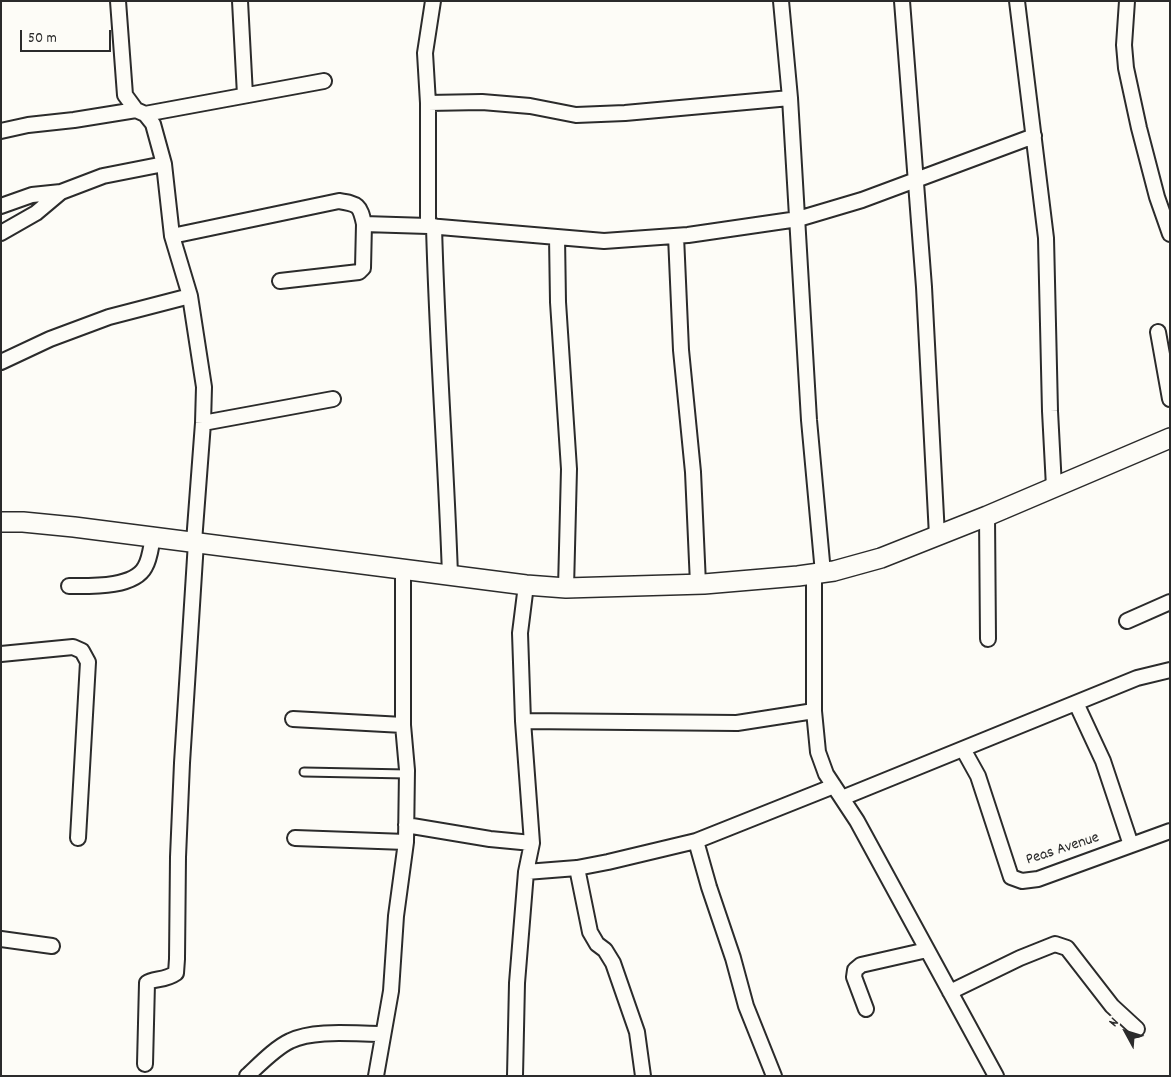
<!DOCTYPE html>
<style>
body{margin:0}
#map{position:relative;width:1171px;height:1077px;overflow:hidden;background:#fdfcf7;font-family:Dekko,sans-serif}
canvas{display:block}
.frame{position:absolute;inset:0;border:2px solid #2b2b2b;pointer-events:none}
.north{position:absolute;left:1101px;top:1007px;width:50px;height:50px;-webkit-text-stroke:4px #fdfcf7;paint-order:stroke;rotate:309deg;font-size:14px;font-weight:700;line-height:20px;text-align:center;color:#2b2b2b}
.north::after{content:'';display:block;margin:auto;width:18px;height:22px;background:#2b2b2b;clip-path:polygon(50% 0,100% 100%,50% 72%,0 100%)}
.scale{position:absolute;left:20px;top:30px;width:91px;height:22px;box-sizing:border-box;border:2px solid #2b2b2b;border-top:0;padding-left:6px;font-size:15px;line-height:18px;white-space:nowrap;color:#2b2b2b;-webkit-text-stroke:4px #fdfcf7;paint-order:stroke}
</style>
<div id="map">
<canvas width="1171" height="1077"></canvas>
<div class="frame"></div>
<div class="north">N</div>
<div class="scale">50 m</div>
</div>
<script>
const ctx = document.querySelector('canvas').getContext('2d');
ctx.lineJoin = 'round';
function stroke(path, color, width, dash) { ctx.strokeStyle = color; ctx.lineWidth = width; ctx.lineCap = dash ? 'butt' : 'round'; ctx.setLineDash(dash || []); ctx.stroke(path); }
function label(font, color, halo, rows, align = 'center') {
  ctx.font = font + ' Dekko,sans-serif'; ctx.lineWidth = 4; ctx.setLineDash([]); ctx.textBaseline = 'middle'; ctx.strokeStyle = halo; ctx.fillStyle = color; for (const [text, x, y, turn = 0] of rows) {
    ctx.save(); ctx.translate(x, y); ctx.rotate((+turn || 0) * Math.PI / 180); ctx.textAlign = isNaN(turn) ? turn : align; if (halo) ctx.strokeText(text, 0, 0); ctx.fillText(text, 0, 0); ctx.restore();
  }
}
const lane = new Path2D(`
 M304 772 407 774`);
const street = new Path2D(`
 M118 1 125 95 136 110 145 114 153 124 164 164 172 236 190 296 204 387 203 423 194 542
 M240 1 245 95
 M781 1 790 98 809 420 823 573
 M902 1 924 287 937 536
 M1017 1 1046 238 1050 411 1054 487
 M1127 1 1124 45 1126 68 1139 128 1157 197 1170 234
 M428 103 482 102 530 106 576 115 625 113 790 98
 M145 114 324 81
 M1 131 28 125 74 120 136 110
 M1 206 32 195 61 192 103 176 164 164
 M428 226V103L425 53 433 1
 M434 226C437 343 446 459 450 575
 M1 233 36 213 61 192
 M172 236 339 201C358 204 360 205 364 224L428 226 604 241 688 235 798 219 862 200 1034 136
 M676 236 681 350 693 472 698 584
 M557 237 558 302 569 469 566 588
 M280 281 359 272 363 268 364 224
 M1158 332 1170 399
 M1 362 50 339 109 317 190 296
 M203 423 333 399
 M987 516 988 639
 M814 574V711L818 752 826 774 857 821 996 1076
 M69 586C90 586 134 588 145 567 150 559 151 546 153 537
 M1127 621 1170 602
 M1 654 73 647 82 651 88 662 78 838
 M1076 703 1103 761 1131 845
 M293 719 403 725
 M523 721 737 723 814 711
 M963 749 978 776 1011 877 1022 881 1038 879 1170 831
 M842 798 1137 678 1170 670
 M406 825 490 839 532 843
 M295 838 406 842
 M696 841 709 887 733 958 746 1006 774 1076
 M577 868 590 932 597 944 605 950 613 963 637 1032 643 1076
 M526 872 577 868 608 862 696 841 834 786
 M1 939 52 946
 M950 992 1020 958 1055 944 1067 948 1112 1006 1137 1029
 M866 1009 854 977 855 970 861 965 927 950
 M145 1064 147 983C153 978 165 981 176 973L177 959 178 857 182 763 196 542
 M247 1076C259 1065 275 1048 290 1041 314 1029 355 1034 383 1034
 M376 1076 391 991 396 916 406 842 407 770 403 725V569
 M515 1076 517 983 526 872 532 843 523 721 520 633 526 585`);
const secondary = new Path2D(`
 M1 522H23L74 527 526 585 566 588 704 584 798 576 834 571 881 558 987 516 1170 438`);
const streetNames = [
 ["Peas Avenue",1063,850,-18]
];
stroke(lane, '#2b2b2b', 11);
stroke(street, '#2b2b2b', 18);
stroke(secondary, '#2b2b2b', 22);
stroke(lane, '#fdfcf7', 7);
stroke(street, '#fdfcf7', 14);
stroke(secondary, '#fdfcf7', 19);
label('16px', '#2b2b2b', '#fdfcf7', streetNames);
</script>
